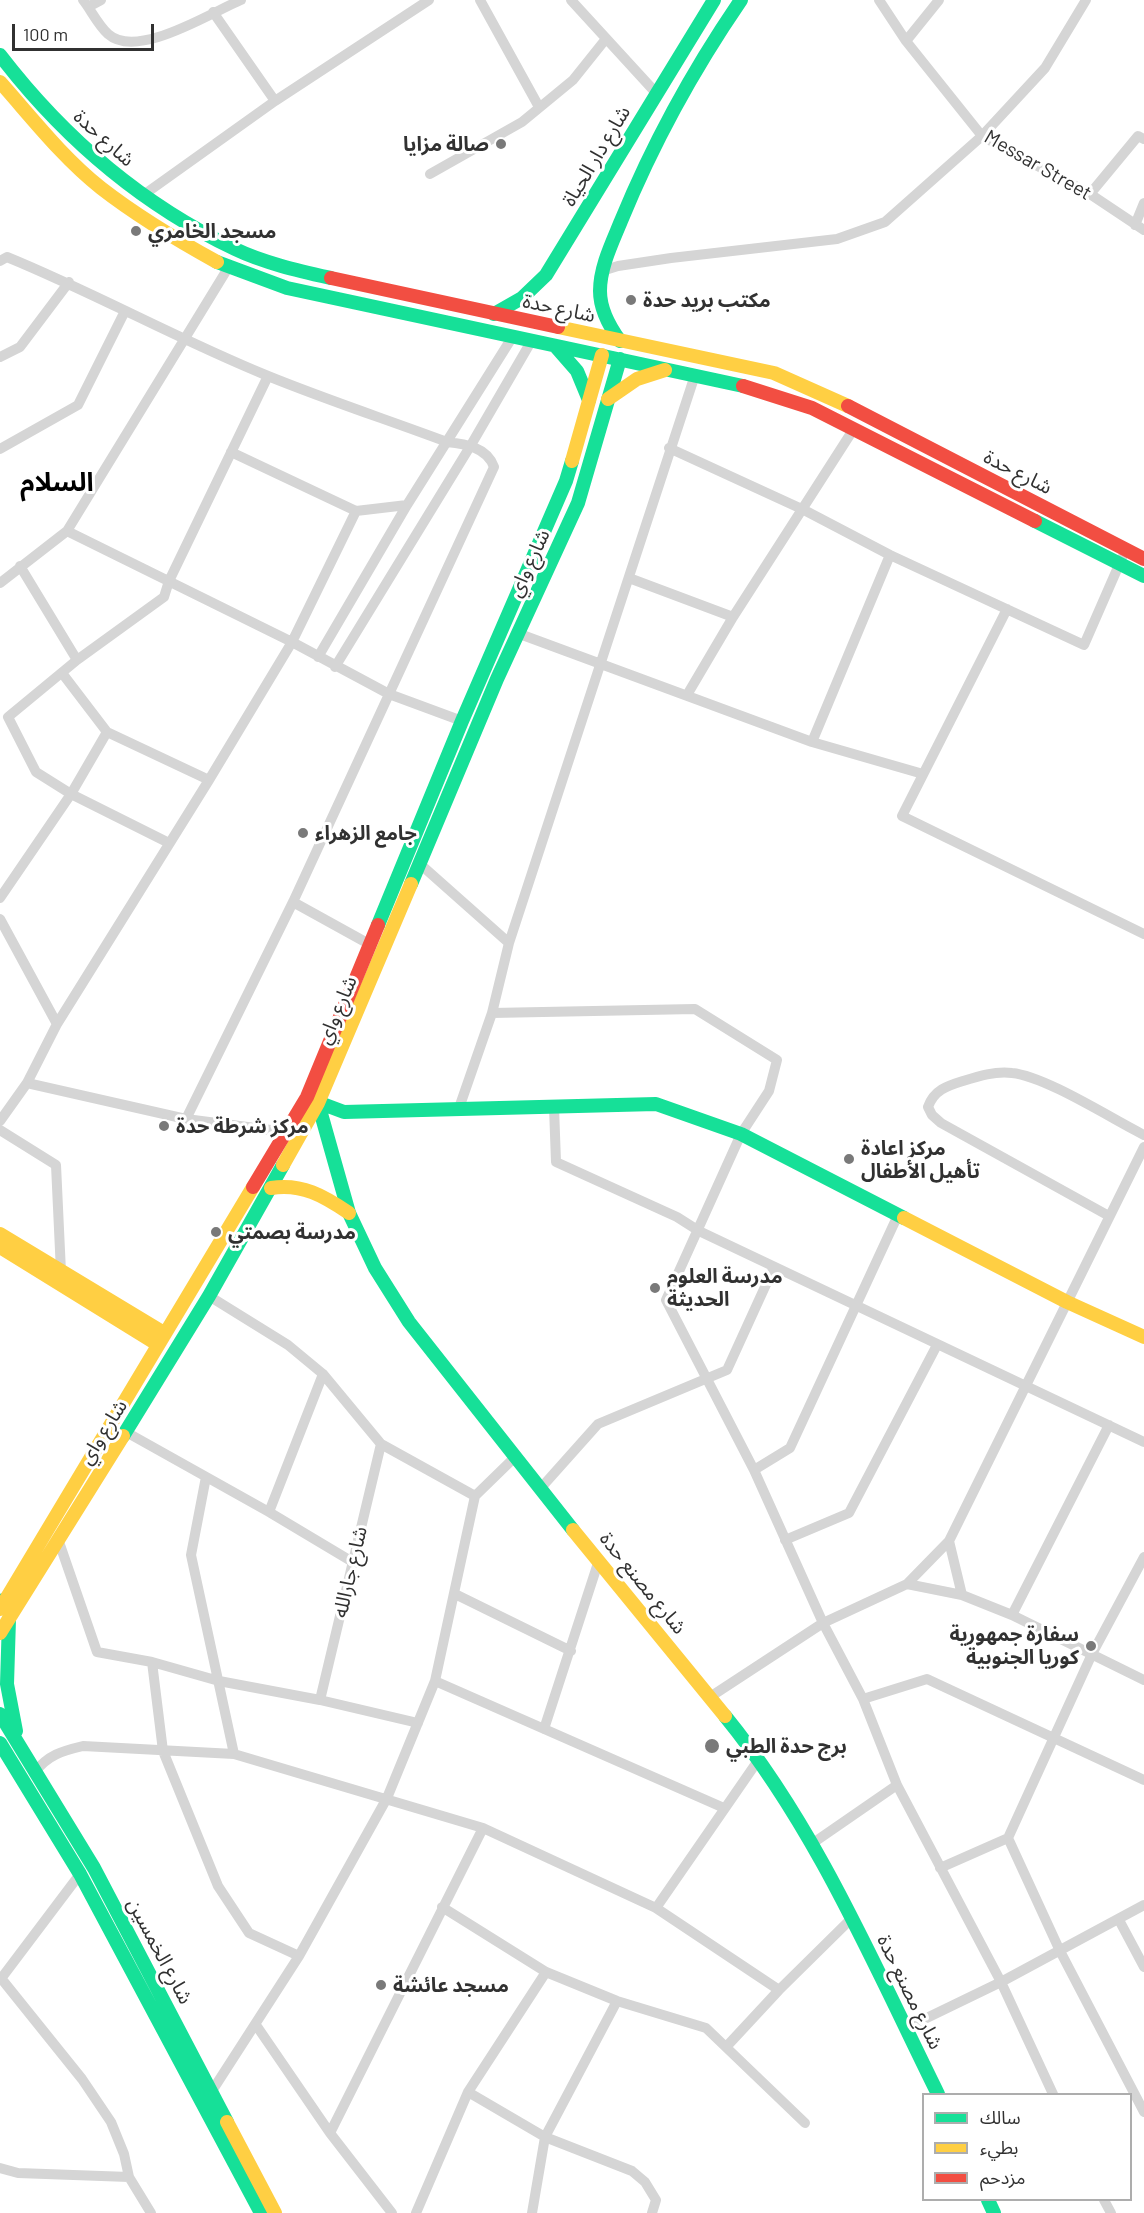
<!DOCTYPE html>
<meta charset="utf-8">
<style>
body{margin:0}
#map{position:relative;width:1144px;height:2213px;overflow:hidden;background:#fff;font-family:Barlow,"Noto Sans Arabic",sans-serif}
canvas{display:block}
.legend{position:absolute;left:922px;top:2093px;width:210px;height:108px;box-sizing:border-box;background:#fff;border:2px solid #adadad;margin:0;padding:8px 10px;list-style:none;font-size:18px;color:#313131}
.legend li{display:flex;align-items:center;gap:12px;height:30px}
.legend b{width:30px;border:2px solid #adadad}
.scale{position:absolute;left:12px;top:24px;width:142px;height:27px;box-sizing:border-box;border:3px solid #313131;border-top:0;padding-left:8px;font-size:18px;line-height:21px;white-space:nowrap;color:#313131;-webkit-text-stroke:4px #fff;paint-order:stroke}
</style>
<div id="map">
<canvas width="1144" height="2213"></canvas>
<ul class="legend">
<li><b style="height:8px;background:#16e098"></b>سالك</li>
<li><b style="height:8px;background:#ffcf43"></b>بطيء</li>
<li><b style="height:8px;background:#f24e42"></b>مزدحم</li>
</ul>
<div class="scale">100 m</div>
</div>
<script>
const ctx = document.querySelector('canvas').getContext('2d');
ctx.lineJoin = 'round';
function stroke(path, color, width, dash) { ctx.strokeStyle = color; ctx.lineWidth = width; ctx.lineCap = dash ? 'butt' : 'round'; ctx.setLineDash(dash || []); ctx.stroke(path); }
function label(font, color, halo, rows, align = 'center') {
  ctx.font = font + ' Barlow,"Noto Sans Arabic",sans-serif'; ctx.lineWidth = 6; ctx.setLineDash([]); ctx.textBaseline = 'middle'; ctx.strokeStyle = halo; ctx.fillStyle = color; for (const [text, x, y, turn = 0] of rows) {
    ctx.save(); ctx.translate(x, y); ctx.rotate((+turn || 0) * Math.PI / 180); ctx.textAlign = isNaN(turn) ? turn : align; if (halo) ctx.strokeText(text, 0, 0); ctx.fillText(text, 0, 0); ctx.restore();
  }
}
const street = new Path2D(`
 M83 0C91 10 98 25 108 34 137 60 210 13 241 0
 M480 0 539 107
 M571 0 657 94
 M879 0 906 41 982 136 1090 194 1144 230
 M88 7 101 0
 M213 12 275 101
 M906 41 939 0
 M430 174 522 122 573 80 605 40
 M1090 194 1138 136 1144 139
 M142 196 275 101 429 0
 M1135 225 1144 203
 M0 261 7 257C95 293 179 340 268 376 327 400 388 420 447 442 465 444 487 447 494 467L293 902 186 1119
 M602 271 618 266 671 258 837 239 885 222 982 136 1045 68 1086 0
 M0 357 20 347 69 282
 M669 448 804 510 890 555 1084 645 1122 558
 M0 449 78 405 125 311
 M231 452 356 511 407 505
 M67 531 292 642 389 694 462 721
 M20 566 77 660
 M629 578 733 617
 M0 583 67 531 228 268
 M1007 609 902 816 1144 934
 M517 633 812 742 923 774
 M318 657 407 505 513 336
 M335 667 471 445 532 340
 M62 673 107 732 209 780
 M687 695 733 617 853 430
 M812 742 890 555
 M169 843 71 794 36 772 8 717 77 660 164 597 169 581 268 376
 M420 864 509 943 492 1013 459 1108
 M0 898 71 794 107 732
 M293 902 369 944
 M0 919 57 1024
 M509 943 695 375
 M492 1013 695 1009 777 1060 769 1091 741 1134 666 1300 754 1470 823 1623 863 1699 897 1785 1001 1982 1053 2094
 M27 1083 186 1119 286 1132
 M554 1107 556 1162 677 1217 699 1231 1144 1442
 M0 1121 27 1083 57 1024 209 780 292 642 356 511
 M0 1130 56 1165 61 1272
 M1109 1216 941 1123 932 1115 928 1107C934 1090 947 1086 963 1081 979 1076 995 1071 1012 1073 1045 1076 1112 1119 1144 1135
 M209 1296 288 1345 323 1374 381 1444 475 1496
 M126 1432 269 1512 351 1561
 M754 1470 790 1448 898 1215
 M206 1477 191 1555 234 1754
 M540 1489 598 1424 727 1370 774 1267
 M269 1512 323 1374
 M785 1540 849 1513 937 1345
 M949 1541 962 1595
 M59 1542 97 1652 152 1662 219 1681 320 1700 418 1723
 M1144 1557 1092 1654 1008 1838 1060 1951 1144 2112
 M907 1584 962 1595 1012 1615 1144 1680
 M455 1594 571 1651
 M1012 1615 1109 1425
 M152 1662 163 1751 218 1886 249 1933 299 1956
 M435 1681 724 1808
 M710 1697 823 1623 907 1584 949 1541 1144 1147
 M863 1699 927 1679 1144 1780
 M320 1700 381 1444
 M544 1729 599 1560
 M35 1772C48 1755 62 1751 83 1746L234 1754 483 1828 656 1908 779 1990
 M813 1843 897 1785
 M940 1868 1008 1838
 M442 1907 546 1972 617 2001 706 2028 805 2123
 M656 1908 759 1759
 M1119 1920 1144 1967
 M0 1977 82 2079 111 2122 124 2154 129 2177 151 2213
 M0 1980 80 1874
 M256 2025 330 2133 392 2213
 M906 2028 1001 1982 1144 1905
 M727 2046 779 1990 852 1918
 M212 2091 299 1956 387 1798 435 1681 475 1496 514 1458
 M468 2092 545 2137 632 2171 645 2182 656 2200 652 2213
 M330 2133 483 1828
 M0 2168 18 2173 129 2177
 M1104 2200 1111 2213
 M416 2213 468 2092 546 1972
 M532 2213 545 2137 617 2001`);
const fast = new Path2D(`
 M0 55C63 137 141 204 235 249 264 263 300 271 331 278
 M217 262 287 288 743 386
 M494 314 522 298 546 275 714 0
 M620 341C609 326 600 310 600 291 600 267 612 243 621 221 653 143 693 70 741 0
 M556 347 577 371 589 400
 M1035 521 1144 576
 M411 884 497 679 578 503 620 359
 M378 925 462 721 566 481 572 461
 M312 1100 344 1112 656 1104 741 1134 904 1218
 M318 1103 349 1213 375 1268 409 1322 573 1530
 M123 1436 209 1296 283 1165
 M0 1601 5 1600
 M9 1619 7 1684 16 1731
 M0 1714 94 1868 227 2122
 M725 1716C817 1829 874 1965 938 2094
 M0 1743 80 1874 261 2213
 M988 2200 994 2213`);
const slow = new Path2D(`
 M0 82C32 118 63 158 101 188 137 216 177 240 217 262
 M558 327 774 373 848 406
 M608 399 637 379 665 370
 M572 461 602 355
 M283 1165 318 1103 411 884
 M271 1188C302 1183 324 1196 349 1213
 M904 1218 1067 1302 1144 1337
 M0 1234 164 1333
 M0 1247 157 1344
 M573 1530 725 1716
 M0 1609 253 1187
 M0 1633 123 1436
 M227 2122 275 2213`);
const jam = new Path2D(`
 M331 278 558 327
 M743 386 812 408 1035 521
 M848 406 1144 559
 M253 1187 307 1097 378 925`);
const markers = [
 [501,144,6,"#797979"],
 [136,231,6,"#797979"],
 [631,300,6,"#797979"],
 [303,833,6,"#797979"],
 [164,1126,6,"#797979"],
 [849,1159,6,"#797979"],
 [216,1232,6,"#797979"],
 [655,1288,6,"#797979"],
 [1091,1646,6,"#797979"],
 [712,1746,8,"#797979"],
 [381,1985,6,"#797979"]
];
const streetNames = [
 ["شارع حدة",104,138,42],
 ["شارع دار الحياة",596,156,-59],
 ["Messar Street",1038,165,30],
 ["شارع حدة",559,308,12],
 ["شارع حدة",1018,472,27],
 ["شارع واي",529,563,-65],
 ["شارع واي",337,1010,-67],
 ["شارع واي",103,1432,-58],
 ["شارع جارالله",350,1572,-77],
 ["شارع مصنع حدة",643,1583,51],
 ["شارع الخمسين",160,1951,62],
 ["شارع مصنع حدة",910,1992,64]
];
const poiNames = [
 ["صالة مزايا",489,144,"right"],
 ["مسجد الخامري",148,231],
 ["مكتب بريد حدة",643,300],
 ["جامع الزهراء",315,833],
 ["مركز شرطة حدة",176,1126],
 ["مركز اعادة",861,1148],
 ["تأهيل الأطفال",861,1171],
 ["مدرسة بصمتي",228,1232],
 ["مدرسة العلوم",667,1276],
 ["الحديثة",667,1299],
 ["سفارة جمهورية",1079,1634,"right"],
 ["كوريا الجنوبية",1079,1657,"right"],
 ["برج حدة الطبي",726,1746],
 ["مسجد عائشة",393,1985]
];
const districtNames = [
 ["السلام",57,482]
];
stroke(street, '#d5d5d5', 10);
stroke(fast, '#16e098', 14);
stroke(slow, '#ffcf43', 14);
stroke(jam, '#f24e42', 14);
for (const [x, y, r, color] of markers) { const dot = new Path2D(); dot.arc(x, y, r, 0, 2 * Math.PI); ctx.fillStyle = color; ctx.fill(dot); stroke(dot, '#fff', 2); }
label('20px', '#313131', '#fff', streetNames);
label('bold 20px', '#313131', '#fff', poiNames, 'left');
label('bold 26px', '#000', '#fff', districtNames);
</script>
